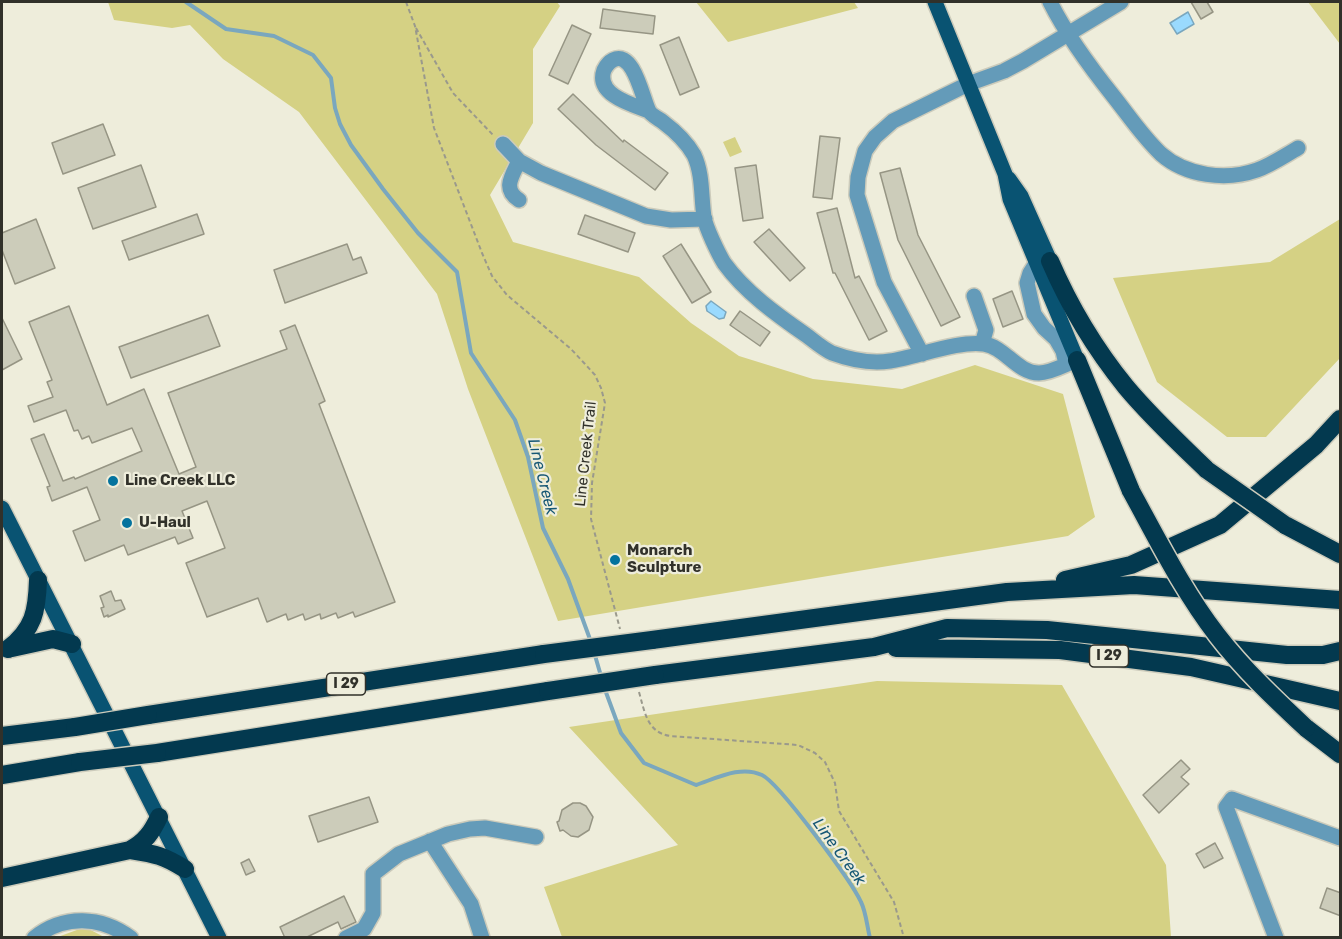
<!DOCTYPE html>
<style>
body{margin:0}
#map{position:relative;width:1342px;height:939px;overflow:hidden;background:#eeeddb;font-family:Rubik,sans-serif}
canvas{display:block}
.frame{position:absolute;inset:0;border:3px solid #31312a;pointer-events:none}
</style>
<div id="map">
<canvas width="1342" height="939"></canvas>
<div class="frame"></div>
</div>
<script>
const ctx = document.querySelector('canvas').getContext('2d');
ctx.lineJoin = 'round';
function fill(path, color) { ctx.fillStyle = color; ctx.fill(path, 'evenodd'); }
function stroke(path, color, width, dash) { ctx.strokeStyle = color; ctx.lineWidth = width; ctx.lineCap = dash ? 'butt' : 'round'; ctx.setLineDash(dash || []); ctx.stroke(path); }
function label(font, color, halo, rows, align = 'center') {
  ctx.font = font + ' Rubik,sans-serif'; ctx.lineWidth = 4.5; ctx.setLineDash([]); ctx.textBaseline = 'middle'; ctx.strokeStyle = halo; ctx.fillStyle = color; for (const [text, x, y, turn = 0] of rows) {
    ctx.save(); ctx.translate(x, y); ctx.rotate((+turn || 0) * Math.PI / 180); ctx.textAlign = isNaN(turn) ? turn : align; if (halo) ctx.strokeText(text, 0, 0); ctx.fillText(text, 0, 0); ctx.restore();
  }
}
const green = new Path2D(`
 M108 2H557L560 6 533 49V123L490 195 513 242 639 277 691 323 739 356 813 379 902 389 975 365 1063 394 1095 517 1068 536 558 621 468 389 437 294 299 112 223 59 190 25 172 28 114 20Z
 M696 2H854L858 8 728 42Z
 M1308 2H1340V44Z
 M735 137 742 152 730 157 723 142Z
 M1340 219V358L1266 437H1227L1157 382 1113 278 1270 262Z
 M877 681 1062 685 1166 865 1171 937H562L544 887 678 845 569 727Z
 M85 927 104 937 55 938Z`);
const water = new Path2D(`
 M1188 12 1194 24 1177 34 1170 23Z
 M711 301 726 312 724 318 719 319 707 311 706 306Z`);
const stream = new Path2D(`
 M186 2 226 29 274 36 313 55 331 78 335 108 340 124 351 145 383 189 418 233 457 272 471 353 515 420 528 457 543 528 568 579 591 642
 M594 652 601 676
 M604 687 621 733 644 763 696 785C717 778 741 765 762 775 779 783 852 882 861 902 866 912 867 926 870 938`);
const building = new Path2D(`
 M1191 2H1207L1213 12 1201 19Z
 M603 9 655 16 653 34 600 28Z
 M572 25 591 34 568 84 549 75Z
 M679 37 699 87 680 95 660 45Z
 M573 94 623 142 624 140 668 173 655 190 596 145 558 109Z
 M103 124 115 155 63 174 52 143Z
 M820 136 840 138 832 199 813 197Z
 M141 165 156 207 93 229 78 188Z
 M756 165 763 218 743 221 735 168Z
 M900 168 918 235 960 317 941 326 898 240 880 173Z
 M837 208 855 278 859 276 887 331 869 340 835 273H833L817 213Z
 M197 214 204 234 129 260 122 241Z
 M585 215 635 233 628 252 578 234Z
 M36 219 55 268 15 284 2 250V233Z
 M769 229 805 268 790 281 754 242Z
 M347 244 353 260 361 257 367 273 285 303 274 270Z
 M681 244 711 292 692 303 663 256Z
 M1012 291 1023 319 1003 327 993 299Z
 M69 306 107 405 144 389 179 474 196 467 168 393 287 349 280 331 295 325 325 401 319 404 395 602 355 617 353 612 338 618 336 613 321 619 320 614 305 620 303 614 288 620 286 614 267 622 258 598 207 617 186 563 225 548 207 501 182 511 193 538 178 544 175 537 128 555 124 545 85 561 73 531 100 520 87 487 52 501 47 487 50 486 31 439 44 434 63 481 74 477 75 479 142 451 132 428 92 443 89 436 82 439 78 430 74 431 66 410 34 422 28 406 53 397 47 382 52 380 29 322Z
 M740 311 770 332 760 346 730 325Z
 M208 315 220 346 131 378 119 347Z
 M2 318 22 359 2 370Z
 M111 591 115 601 121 600 125 609 108 617V615L104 617 101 608 104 607 100 596Z
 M1181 760 1190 769 1181 777 1189 784 1159 813 1143 795Z
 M369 797 378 822 318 842 309 816Z
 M573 803H580L586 806 593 817 589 830 578 837 571 836 563 830 560 831 557 822 559 821 562 810Z
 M1215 843 1223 858 1204 868 1196 854Z
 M249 859 255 871 246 875 241 863Z
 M1327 888 1341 893V916L1320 908Z
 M344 896 356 922 341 929 338 922 305 938H285L280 927Z`);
const path = new Path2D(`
 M406 2 415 26 434 128 482 253 492 276 507 295 571 349 585 364 595 375 601 388 605 403 592 483 591 519 620 629
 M416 28 453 93 493 135
 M639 692C645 713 647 732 670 736L798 745 815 753 825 762 835 783 839 811 894 902 904 938`);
const minor = new Path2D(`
 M1050 2C1067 36 1090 67 1114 97 1129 116 1143 137 1161 154 1186 176 1226 181 1257 170 1271 165 1284 156 1298 148
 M649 111C633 105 595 95 604 70 606 66 609 62 613 60 634 49 643 101 649 111 651 115 659 119 663 122 675 131 686 141 694 155 703 174 701 197 704 217 706 228 718 253 724 263 745 292 777 315 806 335 814 341 823 349 832 353 851 360 870 364 890 361 916 357 960 340 984 344 1005 347 1017 373 1039 373 1051 373 1066 364 1077 360
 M503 144 519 161 541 173 646 216 671 220 705 219
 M519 161C512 176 502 189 519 200
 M1037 262 1030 273 1027 283 1034 314 1044 328 1056 339 1063 351 1066 364
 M974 296 986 330 982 344
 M922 354 884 282 857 195 858 177 865 151 875 137 893 121 968 84 1004 71 1023 61 1121 2
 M430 841 471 904 482 938
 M34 938C64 914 101 916 131 938
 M346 938 364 929 373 913V874L399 854 448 834 470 829 485 828 536 837
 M1276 938 1226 807 1232 799 1340 838`);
const major = new Path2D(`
 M935 2 1005 174 1010 199 1077 360
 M1009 179 1021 196 1050 261
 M2 508 219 938`);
const highway = new Path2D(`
 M1050 261C1069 305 1096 350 1126 387 1151 417 1179 443 1207 470
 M1077 360 1131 491
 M1285 525 1340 554
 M1065 580 1131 565 1220 525 1316 445 1340 419
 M652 640 1007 592 1134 585 1340 600
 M12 648 53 639 72 644
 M896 648 1060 650 1191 667 1340 701
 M8 649C34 629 37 611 38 580
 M655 675 874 647 947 628 1047 630 1287 655H1323L1340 651
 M148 715 544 654
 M1306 728 1340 754
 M2 736 75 727
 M157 753 548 691
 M2 775 80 762
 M130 850C155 854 163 855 185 869
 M2 878 130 850C145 842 152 832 159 817`);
const highwayBridge = new Path2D(`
 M1207 470 1285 525
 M1131 491C1158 540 1183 591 1217 635 1243 669 1275 699 1306 728
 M544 654 652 640
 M548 691 655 675
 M75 727 148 715
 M80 762 157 753`);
const markers = [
 [113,481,6,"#04739e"],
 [127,523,6,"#04739e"],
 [615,560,6,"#04739e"]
];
const shields = [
 [1109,656,39],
 [346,684,39]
];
const shieldNames = [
 ["I 29",1109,656],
 ["I 29",346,684]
];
const streetNames = [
 ["Line Creek Trail",586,454,-84]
];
const poiNames = [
 ["Line Creek LLC",125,481],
 ["U-Haul",139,523],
 ["Monarch",627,551],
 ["Sculpture",627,568]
];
const waterNames = [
 ["Line Creek",542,477,76],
 ["Line Creek",839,852,54]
];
fill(green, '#d5d184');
fill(water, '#9adafe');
stroke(water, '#7aa7be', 1.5);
stroke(stream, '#7aa7be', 4);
fill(building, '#ccccba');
stroke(building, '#969584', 1.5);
stroke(minor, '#cccbbb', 18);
stroke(major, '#cccbbb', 18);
stroke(highway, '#cccbbb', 21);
stroke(path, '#9a998c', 2, [4.5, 3]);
stroke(minor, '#649bb9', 15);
stroke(major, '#095372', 15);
stroke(highway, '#03394f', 18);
stroke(highwayBridge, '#cccbbb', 21, []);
stroke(highwayBridge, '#03394f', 18);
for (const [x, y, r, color] of markers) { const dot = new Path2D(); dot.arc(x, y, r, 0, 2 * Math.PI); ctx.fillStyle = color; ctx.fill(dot); stroke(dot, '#eeeddb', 2); }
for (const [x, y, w] of shields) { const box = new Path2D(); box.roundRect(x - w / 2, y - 11, w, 22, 4.5); ctx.fillStyle = '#eeeddb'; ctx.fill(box); stroke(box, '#31312a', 1.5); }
label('bold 14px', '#31312a', null, shieldNames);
label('15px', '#31312a', '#eeeddb', streetNames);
label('bold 15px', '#31312a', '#eeeddb', poiNames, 'left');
label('italic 16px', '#165774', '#eeeddb', waterNames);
</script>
